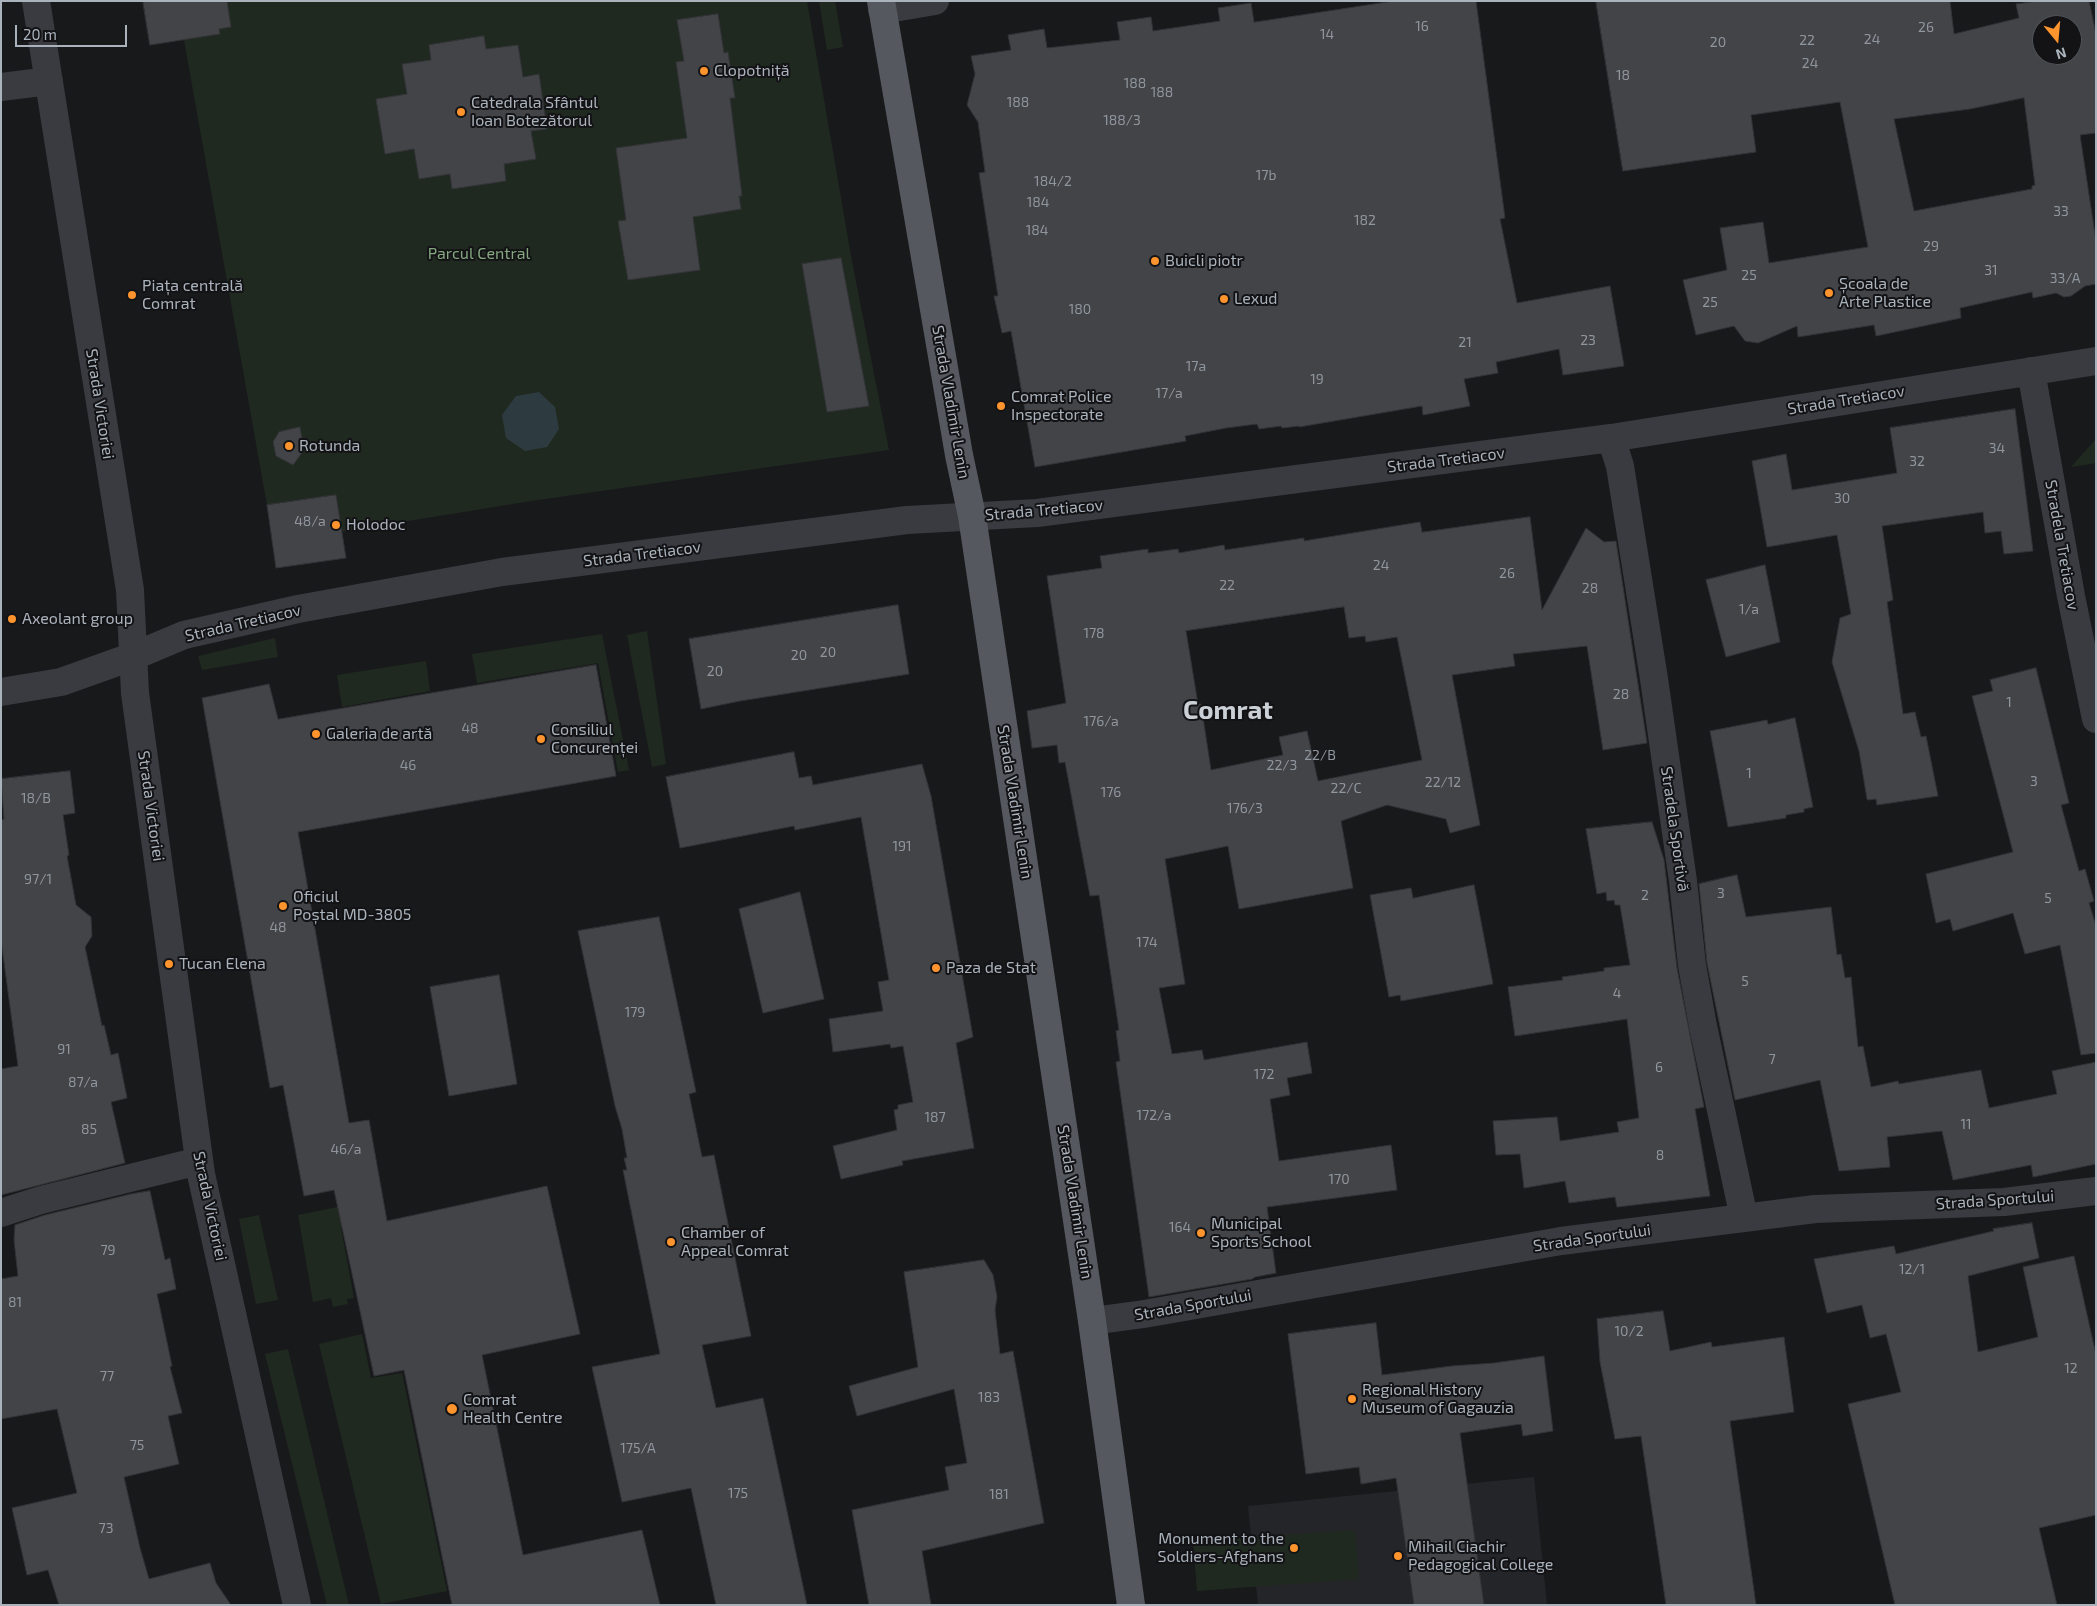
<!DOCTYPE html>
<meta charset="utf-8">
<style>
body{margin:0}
#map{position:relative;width:2097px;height:1606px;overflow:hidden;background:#18191b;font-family:"Exo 2",sans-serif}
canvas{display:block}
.frame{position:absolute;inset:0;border:2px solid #aab2bb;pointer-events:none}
.north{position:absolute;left:2032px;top:15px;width:50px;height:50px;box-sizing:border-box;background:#131316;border:1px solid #4f5358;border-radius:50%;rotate:163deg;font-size:14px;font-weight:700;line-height:20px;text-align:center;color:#aab2bb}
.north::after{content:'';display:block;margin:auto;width:18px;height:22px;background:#fd942d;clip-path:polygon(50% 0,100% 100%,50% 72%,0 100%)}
.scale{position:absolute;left:15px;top:25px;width:112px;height:22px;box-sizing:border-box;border:2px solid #aab2bb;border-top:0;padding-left:6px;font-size:15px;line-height:18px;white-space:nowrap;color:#aab2bb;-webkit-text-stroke:4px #131316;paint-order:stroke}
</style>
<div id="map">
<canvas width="2097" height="1606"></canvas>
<div class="frame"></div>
<div class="north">N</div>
<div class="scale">20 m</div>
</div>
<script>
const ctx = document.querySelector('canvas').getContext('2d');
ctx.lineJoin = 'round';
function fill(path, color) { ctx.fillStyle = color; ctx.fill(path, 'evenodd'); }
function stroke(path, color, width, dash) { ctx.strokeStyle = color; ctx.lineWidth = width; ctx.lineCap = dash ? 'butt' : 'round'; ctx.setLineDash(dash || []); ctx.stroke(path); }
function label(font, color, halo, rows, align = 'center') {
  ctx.font = font + ' "Exo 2",sans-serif'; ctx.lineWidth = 4; ctx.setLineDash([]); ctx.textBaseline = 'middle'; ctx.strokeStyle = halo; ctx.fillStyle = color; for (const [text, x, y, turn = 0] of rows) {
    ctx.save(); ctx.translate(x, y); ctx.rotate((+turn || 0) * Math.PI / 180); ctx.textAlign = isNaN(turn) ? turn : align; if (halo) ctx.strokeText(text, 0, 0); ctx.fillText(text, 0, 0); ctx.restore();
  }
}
const built = new Path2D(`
 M1534 1477 1547 1605H1258L1248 1506Z`);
const green = new Path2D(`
 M227 1H807L851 256 889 450 531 501 341 532 336 495 267 505 184 40Z
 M819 1H835L843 47 827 50Z
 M2096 439V463L2071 467Z
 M647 631 666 764 652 767 627 635Z
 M602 634 629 770 618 772 598 663 477 683 472 654Z
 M275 638 278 657 202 670 198 656Z
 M426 661 430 691 342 707 337 675Z
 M347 1205 351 1226 341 1228 354 1298 347 1299 348 1304 333 1307 331 1298 313 1302 298 1215Z
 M259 1215 278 1300 256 1304 239 1219Z
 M362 1334 371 1378 402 1373 447 1591 381 1604 319 1344Z
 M288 1349 349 1605H327L265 1354Z
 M1355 1530 1359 1579 1197 1591 1193 1541Z`);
const water = new Path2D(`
 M539 392 555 407 559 429 547 447 525 451 506 438 502 415 516 396Z`);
const building = new Path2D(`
 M143 1H227L231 27 219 29 220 34 150 45Z
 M1394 1H1476L1505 218 1500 219 1517 303 1610 286 1624 366 1563 375 1559 349 1496 362 1498 373 1464 379 1470 406 1423 415 1422 406 1299 427V426L1282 428 1281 426 1259 429 1257 424 1226 428 1185 436 1186 441 1035 467 1011 331 1002 333 994 296H998L979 173 985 172 978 122 967 105 975 74 971 56 1011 50 1008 35 1044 29 1047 48 1120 40 1117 22 1151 17 1153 31 1220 21 1218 8 1251 3 1254 22Z
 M1596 1H1950L1954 34 2019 18 2016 4 2038 1H2089L2096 34V133L2080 135 2096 241V284L2085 286 2071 296 2064 297 2056 293 2033 298 2032 292 1960 308 1961 318 1876 336 1874 325 1798 337 1797 326 1758 343 1745 341 1734 326 1696 335 1683 280 1727 270 1720 228 1763 222 1769 263 1868 247 1840 102 1751 115 1756 152 1623 171ZM2042 25H2072V55H2042ZM2024 98 2035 185 2032 186V189L1914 211 1894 119 1970 109Z
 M718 14 724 53 728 52 735 98H730L742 196H739L741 209 693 217 700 270 628 280 618 221 626 220 616 148 687 138 676 62 684 61 677 20Z
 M484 36 486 49 518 45 523 77 539 74 547 129 531 131 536 159 504 164 506 181 452 189 450 174 419 179 414 149 385 154 376 99 407 94 402 64 431 60 429 45Z
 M841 258 869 406 827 412 802 264Z
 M2015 409 2033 551 2004 554 2001 531 1985 533 1983 512 1882 526 1893 600 1887 602 1903 714 1915 712 1921 737 1926 736 1938 796 1877 805 1876 799 1868 800 1867 799 1859 751 1832 662 1840 618 1851 614 1837 535 1767 547 1752 461 1786 454 1792 490 1897 473 1890 428Z
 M300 427 304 450 293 465 276 456 273 442 279 432Z
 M336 495 346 558 276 568 267 505Z
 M1530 517 1542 610 1586 528 1604 542 1616 541 1647 743 1603 750 1587 646 1513 654 1515 666 1452 675 1480 825 1450 833 1446 819 1387 805 1341 821 1353 888 1239 909 1228 846 1165 859 1185 984 1159 988 1172 1054 1202 1050 1204 1060 1307 1042 1312 1073 1287 1078 1290 1095 1270 1099 1279 1161 1391 1145 1397 1190 1267 1207 1276 1273 1255 1277 1252 1279 1149 1297 1116 1062 1120 1061 1116 1031 1119 1030 1099 895 1090 896 1065 762 1059 763 1057 745 1032 748 1027 711 1066 703 1047 576 1102 568 1100 556 1148 549V553L1178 549 1179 553 1224 545 1225 550 1304 538V541L1420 522 1422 532ZM1344 607 1349 638 1365 636 1366 642 1397 637 1422 760 1318 781 1307 731 1279 737 1283 755 1211 770 1201 704H1198L1186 631Z
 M1765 565 1780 642 1726 657 1706 580Z
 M898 605 909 674 740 701 701 709 689 639Z
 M596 665 616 776 298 832 349 1123 369 1120 387 1221 547 1186 580 1334 482 1355 523 1555 642 1530 660 1605H452L404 1370 374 1376 334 1190 304 1196 283 1085 270 1088 202 698 269 684 278 719Z
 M2036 668 2069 803 2061 805 2079 871 2085 869 2094 901 2089 903 2096 926V1053L2081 1055 2060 945 2025 954 2013 913 1953 931 1950 919 1936 923 1926 874 2013 852 1972 696 1993 691 1990 680Z
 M1795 718 1813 807 1804 809V812L1786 815V818L1728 827 1710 731 1767 720 1768 724Z
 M794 752 799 778 811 776 813 785 922 764 931 796 973 1037 956 1043 974 1148 902 1161 903 1165 841 1179 833 1146 897 1130 894 1110 898 1109V1105L913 1102 903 1046 891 1048 890 1044 833 1052 829 1019 883 1011 878 982 889 980 861 817 795 830 794 826 680 848 666 777Z
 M70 771 75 813 63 815 69 855 67 856 76 905 91 917 92 936 85 947 102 1026 104 1025 111 1055 118 1053 127 1098 111 1102 125 1163 1 1195V1069L18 1066 1 940V820L4 819 1 779Z
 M1652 822 1664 860 1677 968 1704 1107 1695 1109 1710 1196 1617 1207 1615 1197 1569 1203 1565 1181 1524 1188 1520 1154 1496 1155 1493 1121 1557 1117 1560 1141 1619 1132 1617 1122 1639 1118 1627 1019 1515 1036 1508 987 1563 980 1562 977 1604 971V968L1630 965 1620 905H1615L1614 900 1607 901 1606 892 1597 894 1586 829Z
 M1737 875 1746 917 1831 907 1837 955 1841 954 1845 978 1851 977 1858 1047 1863 1046 1871 1087 1898 1081 1899 1084 1981 1070 1989 1108 2057 1094 2052 1071 2096 1062V1164L2033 1177 2031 1165 1953 1180 1942 1131 1887 1137 1890 1167 1839 1171 1820 1080 1735 1100 1707 963 1699 884Z
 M1474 885 1493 984 1401 1001 1400 995 1389 997 1370 895 1411 888 1413 898Z
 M800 892 824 999 763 1013 739 909Z
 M659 917 696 1092 689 1094 702 1157 714 1155 751 1336 702 1345 716 1408 763 1398 807 1605H716L691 1488 622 1502 592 1367 660 1354 623 1170H627L624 1158H627L622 1129 615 1106 578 931Z
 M499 975 517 1084 449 1096 430 987Z
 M150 1191 165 1260 170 1258 176 1289 157 1294 172 1366 170 1367 182 1413 168 1416 179 1464 124 1477 140 1548 149 1579 210 1563 216 1583 231 1605H59L48 1570 27 1575 12 1508 77 1493 57 1409 1 1419V1279L18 1276 14 1240 15 1225 45 1215 131 1194Z
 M2032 1223 2039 1258 1968 1276 1978 1352 2038 1337 2023 1267 2074 1256 2096 1355V1515L2039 1528 2057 1605H1895L1848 1404 1901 1392 1886 1334 1870 1338 1862 1305 1827 1313 1814 1259 1894 1246 1896 1254 1994 1231 1993 1229Z
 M984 1260 993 1275 997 1297 995 1310 1000 1354 1013 1351 1044 1523 922 1551 931 1605H869L852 1510 949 1490 945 1467 967 1463 954 1389 857 1416 849 1386 918 1367 904 1272Z
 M1663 1311 1670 1351 1711 1342 1712 1347 1784 1337 1794 1412 1730 1421 1756 1605H1666L1641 1436 1615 1439 1600 1362 1597 1319Z
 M1376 1323 1382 1375 1452 1366 1494 1363 1544 1356 1553 1431 1523 1436 1521 1424 1460 1433 1484 1605H1414L1396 1478 1361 1484 1359 1467 1306 1474 1288 1334Z`);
const minor = new Path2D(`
 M36 1 130 590 135 693 201 1174 297 1605
 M882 10 935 1
 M1 87 49 81
 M2031 371 2071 596 2096 719
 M1611 438 1620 466 1654 679 1683 881 1692 965 1703 1026 1744 1218
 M1 692 61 682 134 656 184 635 298 609 502 572 907 520 1037 513 1611 438 2096 361
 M1 1213 41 1200 199 1161
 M1092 1321 1144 1314 1561 1241 1815 1209 2004 1202 2096 1191`);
const major = new Path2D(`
 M881 1 959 455 972 516 1092 1321 1131 1605`);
const markers = [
 [704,71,5,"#fd942d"],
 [461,112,5,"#fd942d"],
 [1155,261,5,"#fd942d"],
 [1829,293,5,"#fd942d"],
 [132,295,5,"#fd942d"],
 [1224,299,5,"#fd942d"],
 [1001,406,5,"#fd942d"],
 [289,446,5,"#fd942d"],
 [336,525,5,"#fd942d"],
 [12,619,5,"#fd942d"],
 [316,734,5,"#fd942d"],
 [541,739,5,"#fd942d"],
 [283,906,5,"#fd942d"],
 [169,964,5,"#fd942d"],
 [936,968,5,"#fd942d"],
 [1201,1233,5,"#fd942d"],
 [671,1242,5,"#fd942d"],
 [1352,1399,5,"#fd942d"],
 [452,1409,6,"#fd942d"],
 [1294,1548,5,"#fd942d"],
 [1398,1556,5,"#fd942d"]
];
const numberNames = [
 ["16",1422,26],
 ["26",1926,27],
 ["14",1327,34],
 ["24",1872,39],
 ["22",1807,40],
 ["20",1718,42],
 ["24",1810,63],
 ["18",1623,75],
 ["188",1135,83],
 ["188",1162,92],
 ["188",1018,102],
 ["188/3",1122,120],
 ["17b",1266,175],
 ["184/2",1053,181],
 ["184",1038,202],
 ["33",2061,211],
 ["182",1365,220],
 ["184",1037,230],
 ["29",1931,246],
 ["31",1991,270],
 ["25",1749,275],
 ["33/A",2065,278],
 ["25",1710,302],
 ["180",1080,309],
 ["23",1588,340],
 ["21",1465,342],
 ["17a",1196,366],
 ["19",1317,379],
 ["17/a",1169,393],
 ["34",1997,448],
 ["32",1917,461],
 ["30",1842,498],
 ["48/a",310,521],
 ["24",1381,565],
 ["26",1507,573],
 ["22",1227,585],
 ["28",1590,588],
 ["1/a",1749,609],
 ["178",1094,633],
 ["20",828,652],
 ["20",799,655],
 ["20",715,671],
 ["28",1621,694],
 ["1",2009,702],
 ["176/a",1101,721],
 ["48",470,728],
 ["22/B",1320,755],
 ["46",408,765],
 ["22/3",1282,765],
 ["1",1749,773],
 ["3",2034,781],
 ["22/12",1443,782],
 ["22/C",1346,788],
 ["176",1111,792],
 ["18/B",36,798],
 ["176/3",1245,808],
 ["191",902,846],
 ["97/1",38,879],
 ["3",1721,893],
 ["2",1645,895],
 ["5",2048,898],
 ["48",278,927],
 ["174",1147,942],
 ["5",1745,981],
 ["4",1617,993],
 ["179",635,1012],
 ["91",64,1049],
 ["7",1772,1059],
 ["6",1659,1067],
 ["172",1264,1074],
 ["87/a",83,1082],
 ["172/a",1154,1115],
 ["187",935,1117],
 ["11",1966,1124],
 ["85",89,1129],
 ["46/a",346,1149],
 ["8",1660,1155],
 ["170",1339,1179],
 ["164",1180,1227],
 ["79",108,1250],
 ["12/1",1912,1269],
 ["81",15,1302],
 ["10/2",1629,1331],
 ["12",2071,1368],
 ["77",107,1376],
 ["183",989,1397],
 ["75",137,1445],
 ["175/A",638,1448],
 ["175",738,1493],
 ["181",999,1494],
 ["73",106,1528]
];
const poiNames = [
 ["Clopotniță",714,71],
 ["Catedrala Sfântul",471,103],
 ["Ioan Botezătorul",471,121],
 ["Buicli piotr",1165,261],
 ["Școala de",1839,284],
 ["Arte Plastice",1839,302],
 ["Piața centrală",142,286],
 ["Comrat",142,304],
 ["Lexud",1234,299],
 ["Comrat Police",1011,397],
 ["Inspectorate",1011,415],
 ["Rotunda",299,446],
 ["Holodoc",346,525],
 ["Axeolant group",22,619],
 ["Consiliul",551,730],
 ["Concurenței",551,748],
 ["Galeria de artă",326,734],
 ["Oficiul",293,897],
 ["Poștal MD-3805",293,915],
 ["Tucan Elena",179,964],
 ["Paza de Stat",946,968],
 ["Municipal",1211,1224],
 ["Sports School",1211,1242],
 ["Chamber of",681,1233],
 ["Appeal Comrat",681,1251],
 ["Regional History",1362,1390],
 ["Museum of Gagauzia",1362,1408],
 ["Comrat",463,1400],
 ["Health Centre",463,1418],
 ["Monument to the",1284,1539,"right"],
 ["Soldiers-Afghans",1284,1557,"right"],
 ["Mihail Ciachir",1408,1547],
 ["Pedagogical College",1408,1565]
];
const parkNames = [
 ["Parcul Central",479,254]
];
const streetNames = [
 ["Strada Tretiacov",1846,400,-9],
 ["Strada Vladimir Lenin",951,402,80],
 ["Strada Victoriei",100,404,81],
 ["Strada Tretiacov",1446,460,-7],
 ["Strada Tretiacov",1044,510,-5],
 ["Stradela Tretiacov",2062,545,80],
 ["Strada Tretiacov",642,554,-7],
 ["Strada Tretiacov",243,623,-13],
 ["Strada Vladimir Lenin",1015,802,81],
 ["Strada Victoriei",151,806,82],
 ["Stradela Sportivă",1675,829,82],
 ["Strada Sportului",1995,1200,-4],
 ["Strada Vladimir Lenin",1075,1202,81],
 ["Strada Victoriei",210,1206,78],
 ["Strada Sportului",1592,1238,-8],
 ["Strada Sportului",1193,1305,-10]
];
const townNames = [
 ["Comrat",1228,710]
];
fill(built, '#242528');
fill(green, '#202920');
fill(water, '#2d3b40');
fill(building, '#424448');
stroke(building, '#323337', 1);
stroke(minor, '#393b40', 28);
stroke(major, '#55595f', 28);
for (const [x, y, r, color] of markers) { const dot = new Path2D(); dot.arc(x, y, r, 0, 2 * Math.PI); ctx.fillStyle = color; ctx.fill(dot); stroke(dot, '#131316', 2); }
label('14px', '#90969e', null, numberNames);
label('16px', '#aab2bb', '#131316', poiNames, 'left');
label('16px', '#84a780', '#131316', parkNames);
label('16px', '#aab2bb', '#131316', streetNames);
label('bold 26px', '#cbd0d7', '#131316', townNames);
</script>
